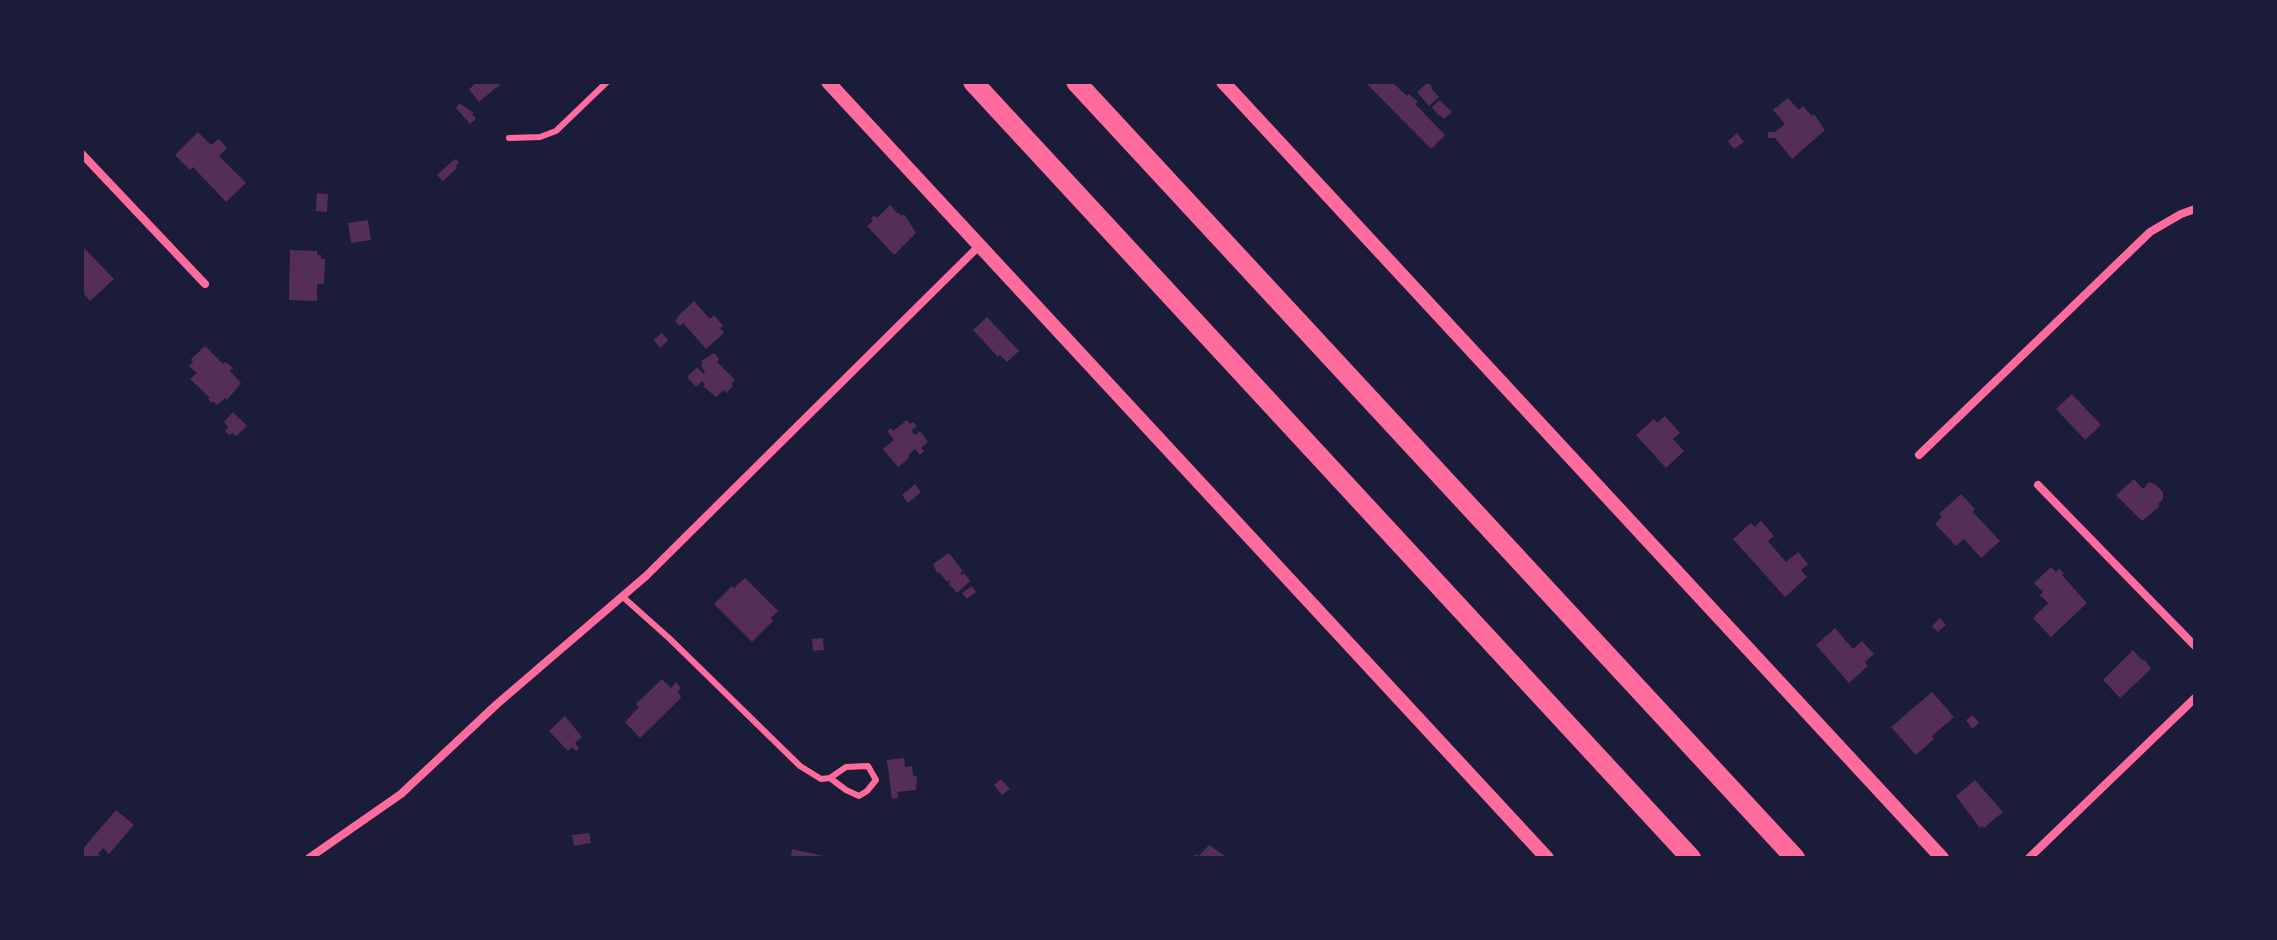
<!DOCTYPE html>
<style>
body{margin:0}
#map{position:relative;width:2277px;height:940px;overflow:hidden;background:#1b1b3a;font-family:Karla,sans-serif}
canvas{display:block}
.frame{position:absolute;inset:0;border:84px solid #1b1b3a;pointer-events:none}
</style>
<div id="map">
<canvas width="2277" height="940"></canvas>
<div class="frame"></div>
</div>
<script>
const ctx = document.querySelector('canvas').getContext('2d');
ctx.lineJoin = 'round';
function fill(path, color) { ctx.fillStyle = color; ctx.fill(path, 'evenodd'); }
function stroke(path, color, width, dash) { ctx.strokeStyle = color; ctx.lineWidth = width; ctx.lineCap = dash ? 'butt' : 'round'; ctx.setLineDash(dash || []); ctx.stroke(path); }
const building = new Path2D(`
 M472 82H503L479 102 469 89 474 85Z
 M1365 82H1392L1407 96 1409 94 1418 102 1415 104 1445 135 1431 149Z
 M1427 83H1430L1432 87 1431 88 1439 97 1429 106 1417 92Z
 M1788 98 1799 110 1803 106 1812 116 1814 114 1825 130 1792 159 1775 138H1768V132H1775L1785 124 1773 110Z
 M1439 100 1452 112 1444 119 1440 115 1439 116 1432 107Z
 M459 103 474 113 472 114 476 119 470 124 456 108Z
 M198 132 211 145 219 139 227 148 219 156 246 183 226 202 193 167 190 170 175 155Z
 M1737 133 1744 142 1734 149 1728 141Z
 M455 159 459 162 456 166 457 168 443 181 437 175Z
 M317 193 328 194 327 212 316 211Z
 M890 205 898 214 899 213 902 216 904 214 916 233 894 255 867 226 873 221 871 219 874 215 877 218Z
 M368 220 371 240 351 243 348 223Z
 M82 246 114 279 90 301 82 292Z
 M290 250 317 251V255H321V259H325L324 284H317V301L289 300Z
 M694 301 710 319 714 315 723 326 720 328 724 333 706 349 683 323 680 326 675 321 678 318 677 317Z
 M987 317 1019 351 1007 362 1000 355 998 357 973 330Z
 M662 333 668 340 660 348 654 340Z
 M205 346 223 364 226 362 233 368 230 371 241 383 227 400 225 398 217 405 213 401 212 403 208 399 210 398 190 379 197 373 189 366 193 362 191 359Z
 M714 353 719 359 717 362 735 380 731 384 733 386 726 393 724 390 716 397 703 386 705 385 702 381 696 387 687 377 697 367 704 374 705 373 701 365 703 363 701 361Z
 M2072 394 2101 425 2085 440 2056 409Z
 M233 412 247 426 236 436 232 433 229 435 225 431 228 427 224 422Z
 M1665 416 1680 433 1673 439 1684 451 1666 468 1636 435 1654 419 1657 423Z
 M907 420 910 424 913 422 917 426 911 431 915 435 920 431 928 442 921 448 924 451 920 455 915 449 909 454 908 459 898 467 883 449 894 440 887 431 891 428 893 431Z
 M2134 479 2143 489 2149 482 2156 485 2163 492V499L2158 504 2160 506 2142 521 2116 495Z
 M915 484 921 492 908 503 902 495Z
 M1961 494 1975 509 1973 512 2000 541 1981 558 1964 539 1956 546 1935 524 1942 517 1939 514Z
 M1761 521 1774 536 1768 541 1786 562 1798 552 1808 564 1801 570 1807 577 1785 597 1733 539 1751 523 1755 527Z
 M949 553 963 571 960 573 962 575 964 573 970 581 957 593 949 584 950 580 947 582 939 572 937 573 933 564Z
 M2051 567 2056 572 2059 568 2064 574 2062 575 2087 603 2051 637 2033 618 2048 603 2040 595 2043 592 2034 583Z
 M745 578 778 611 771 618 773 621 752 642 714 604 732 586 734 588Z
 M972 586 976 592 967 599 962 593Z
 M1940 618 1946 625 1938 632 1932 626Z
 M1835 628 1853 649 1862 641 1874 654 1865 662 1868 666 1849 683 1816 645Z
 M823 638 824 650 813 651 812 639Z
 M2133 650 2143 661 2144 659 2151 669 2120 698 2103 680Z
 M662 679 671 688 676 682 681 688 678 691 681 698 640 738 625 722 639 707 636 704Z
 M1932 692 1954 717 1932 736 1934 739 1916 755 1891 727Z
 M1973 715 1979 723 1972 729 1966 720Z
 M565 716 582 737 575 743 579 748 576 751 572 747 568 751 549 731Z
 M904 758 905 767 912 766 913 776H917L916 790 897 792 898 798 892 799 887 760Z
 M1001 779 1010 789 1002 795 994 785Z
 M1975 780 2003 812 1984 828 1982 826 1980 828 1956 796Z
 M116 810 134 825 109 854 103 848 98 854 103 858H82V850Z
 M589 833 591 843 574 846 572 835Z
 M1209 845 1225 856 1224 858H1192L1196 854 1199 856Z
 M792 849 828 857V858H791Z`);
const service = new Path2D(`
 M509 138 540 137 556 131 607 82
 M623 597 670 639 800 766 821 779 830 778 846 767 868 766 876 780 867 791 859 796 846 790 830 778`);
const minor = new Path2D(`
 M82 154 205 284
 M1919 455 2150 232 2181 214 2195 209
 M2038 485 2195 646
 M309 858 401 794 497 704 646 576 979 246
 M2029 858 2195 698`);
const tertiary = new Path2D(`
 M828 82 1547 858
 M1223 82 1942 858`);
const motorway = new Path2D(`
 M973 82 1691 858
 M1076 82 1795 858`);
fill(building, '#542f53');
stroke(service, '#ff6b9d', 6);
stroke(minor, '#ff6b9d', 8);
stroke(tertiary, '#ff6b9d', 14);
stroke(motorway, '#ff6b9d', 20);
</script>
